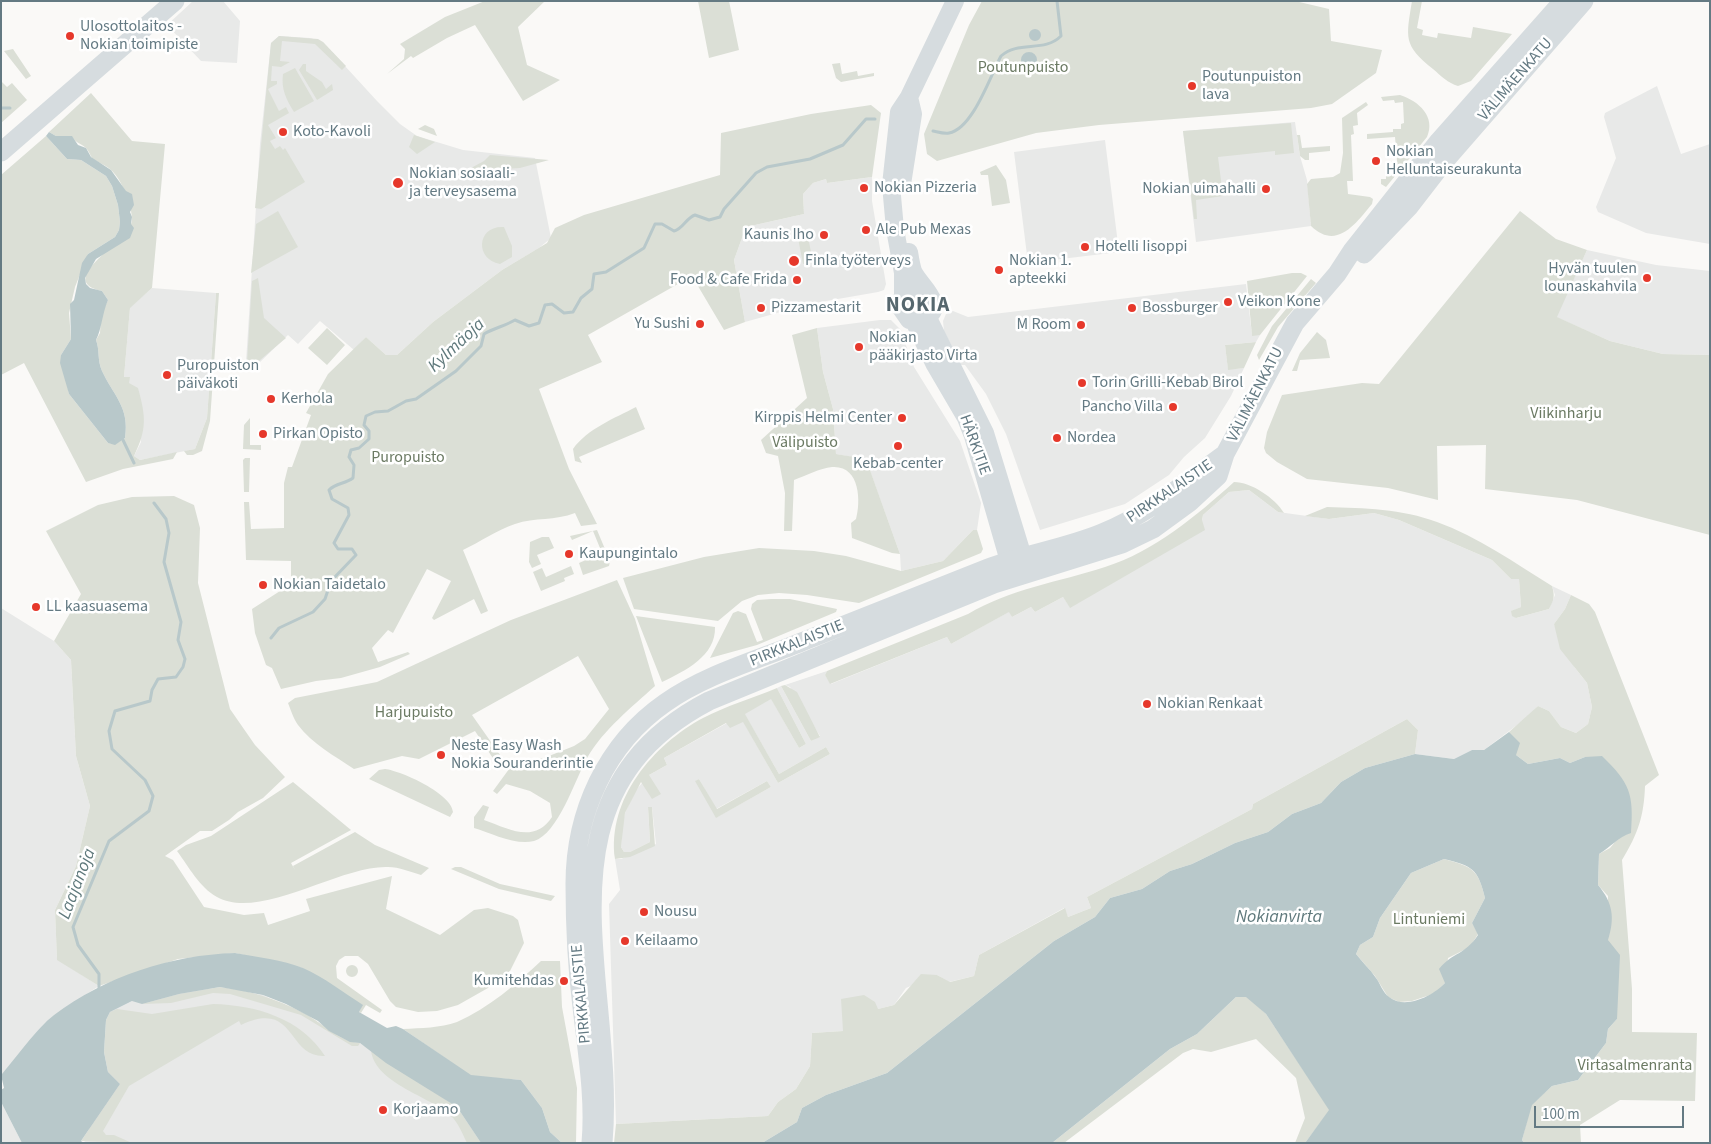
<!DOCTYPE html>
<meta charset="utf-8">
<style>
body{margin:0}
#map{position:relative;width:1711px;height:1144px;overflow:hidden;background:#faf9f7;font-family:"Source Sans 3",sans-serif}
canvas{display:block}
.frame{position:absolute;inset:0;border:2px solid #647a83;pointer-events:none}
.scale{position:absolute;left:1534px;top:1106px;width:150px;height:22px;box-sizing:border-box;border:2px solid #647a83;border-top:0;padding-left:6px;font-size:15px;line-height:18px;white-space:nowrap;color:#647a83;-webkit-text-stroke:4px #fff;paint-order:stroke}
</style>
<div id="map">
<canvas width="1711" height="1144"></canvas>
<div class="frame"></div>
<div class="scale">100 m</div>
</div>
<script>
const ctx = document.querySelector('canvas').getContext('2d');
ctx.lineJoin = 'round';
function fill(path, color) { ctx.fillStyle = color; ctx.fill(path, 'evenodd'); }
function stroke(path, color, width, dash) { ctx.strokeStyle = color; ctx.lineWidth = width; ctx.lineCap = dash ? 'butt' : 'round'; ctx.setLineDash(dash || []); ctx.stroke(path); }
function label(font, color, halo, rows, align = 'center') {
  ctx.font = font + ' "Source Sans 3",sans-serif'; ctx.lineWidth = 5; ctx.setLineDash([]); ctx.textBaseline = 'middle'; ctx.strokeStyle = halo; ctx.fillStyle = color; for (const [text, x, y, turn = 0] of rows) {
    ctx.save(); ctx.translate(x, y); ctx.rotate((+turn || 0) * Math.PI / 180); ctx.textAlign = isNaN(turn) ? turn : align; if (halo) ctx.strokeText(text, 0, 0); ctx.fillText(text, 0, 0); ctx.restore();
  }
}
const built = new Path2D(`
 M193 1H223L240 21 237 63 201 61 167 25Z
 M279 36 310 38 323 42 377 101 400 124 417 136 463 150 535 158 551 238 539 248 502 270 433 322 397 355H386L366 337 354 350 320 321 298 344 288 335 259 363 248 365 246 362 260 144 271 43Z
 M1657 86 1681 154 1710 144V244L1646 233 1598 212 1596 207 1616 158 1604 117 1605 113Z
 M1295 122 1300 156 1307 180 1311 226 1196 242 1183 131Z
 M1105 140 1119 252 1028 263 1014 152Z
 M872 177V201L886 284 884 290 878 292 809 304 745 322 734 260 746 227 804 214 803 194 813 183 826 179 827 183Z
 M1587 250 1656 265 1710 271V355L1663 354 1610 341 1556 317Z
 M1246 284 1252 335H1260L1256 342 1225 345 1228 369 1244 368 1231 396 1205 438 1184 457 1169 475 1125 504 1040 530 1006 434 986 394 965 365H961L944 331 943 321 946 314 953 311 968 317Z
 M152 288 216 293 207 418 195 449 140 460 134 456 141 442 128 383 124 377 130 307Z
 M880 320H891L900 329 914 367 960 441 981 503 977 530H973L943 561 901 571 900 554 866 460 836 454 833 409 823 372 817 328Z
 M1249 490 1278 512 1329 519 1374 513 1399 520 1492 560 1511 579H1519L1521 607 1512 611 1516 618 1549 609 1555 595 1552 586 1571 595 1565 609 1554 624 1575 668 1587 683 1592 707 1588 724 1576 733 1561 727 1549 711 1538 706 1529 716 1484 750H1472L1454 759 1415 754 1418 730 1407 719 1253 804 1252 809 1087 897 1091 908 1068 917 1064 908 979 955 974 976 949 982 937 975 906 988 894 1005 878 1009 843 1031 812 1033 810 1066 796 1089 778 1102 768 1116 616 1124 609 904 620 890 615 859H621L656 844 652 807 648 808 650 842 630 852H624L621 847 622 826 625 813 636 790 649 775 667 765 664 758 727 723 743 721 778 783 830 754 826 747 779 774 744 713 771 698 799 748 806 744 777 688 781 686 811 741 820 736 790 687 785 685 827 671 825 675 831 684 947 637 951 644 1010 611 1012 617 1031 607 1035 612 1063 597 1070 607 1202 520 1203 515 1229 492ZM699 779 716 809 767 781 771 787 717 817 696 781Z
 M1 608 54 641 71 660 76 756 90 806 76 866 55 910 57 959 99 986 53 1016 1 1075Z
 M207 988 263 995 360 1043 457 1107 481 1143H84L108 1072 110 1012 132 1001Z
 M1 1102 22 1143H1Z`);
const green = new Path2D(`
 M485 1H545L518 27 527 65 560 80 523 101 475 25 447 38 413 58 411 56 387 74 404 59 405 49 400 44 445 17Z
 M698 1H729L739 50 709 58Z
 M982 1H1295L1329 9 1331 41 1382 50 1376 73 1332 104 1311 108 1099 125 1036 133 937 161 927 154 924 134 969 25Z
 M1412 1H1422L1417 28 1423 30 1422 35 1437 38 1438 33 1471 38 1473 27 1512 34 1471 81 1458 86C1448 83 1441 76 1433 69 1403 45 1406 38 1412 1Z
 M279 36 318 39 323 42 346 66 342 70 315 44 282 41 280 61 290 62 281 67 272 66 271 81H277V84L268 89 279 111 286 107 289 113 268 125 276 138 270 141 275 149 280 146 283 150 285 148 305 182 261 209 255 208 271 43Z
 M13 49 31 76 26 79 4 51Z
 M840 63 842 74 857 71 858 76 874 73V76L841 82 836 78 832 64Z
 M303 64H306V71L322 82 326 89 332 84 333 90 317 100 299 70Z
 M295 68 314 101 294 112C286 99 281 89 283 74Z
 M1 81 7 87 12 83 27 100 1 123Z
 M91 93 132 141 165 144 152 288 130 308 124 377H130L129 383 138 388C146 417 147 429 134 456L140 460 177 452 173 459 123 469 86 482 24 363 1 375V175L46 136 67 159 81 160 106 176 112 186 118 205 120 222 119 230 115 237 88 254 75 287 69 313 71 339 61 355 69 394 108 443 115 444 125 438C130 407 113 395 102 371 97 359 100 351 96 340L100 333 101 315 108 300 102 291C51 280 135 239 132 218 131 203 122 180 111 170 106 165 98 163 92 158 90 155 89 151 86 148 81 143 77 144 72 137L56 136 49 132Z
 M1400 95C1419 101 1436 117 1427 137L1386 187 1381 184V179H1386V175L1391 174 1390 162 1397 161 1395 137 1367 139V134L1393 132V129H1401V124L1404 123 1403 102 1395 103 1394 100 1383 101 1381 97Z
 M1366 102 1368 105 1357 113 1358 125 1353 126 1354 134 1351 135 1353 181H1347L1348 194 1370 197 1373 199 1372 204C1356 223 1337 251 1311 226L1307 184 1311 179 1333 177 1340 173 1343 153 1342 118Z
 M871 105 881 113 872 177 827 183 826 179 813 183 803 194 804 214 746 227 734 260 745 322 724 330 692 276 588 335 602 362 539 389 569 469 597 524 581 526 575 513C555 521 535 517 515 524 497 530 480 542 463 550L488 611 481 614 474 599 434 620 432 618 451 581 427 569 393 633 388 630 372 648 378 662 408 652 410 654 380 667 341 678 316 681 281 689 272 668 266 665 255 633 252 609 291 584V561L246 560 244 502H249L251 529 284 528V483L288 467H292L311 415 306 413 328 374 366 337 386 355H397L433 322 502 270 547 243 555 228 584 215 720 175 721 133 811 114Z
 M1291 123 1294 153 1275 155V151L1218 157 1223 196 1196 200 1197 219H1194L1183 131Z
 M425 125 434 129 437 136 418 129Z
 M414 135 435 142 417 154 409 147Z
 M1297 135H1300L1302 148 1330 146V151L1309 153V160H1305L1300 156Z
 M490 155 549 160 520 168 487 170 476 176 471 168 484 161Z
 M996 165 1006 180 1010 203 992 206 988 175H981L980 172Z
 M278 211 298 247 251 273 256 224Z
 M1520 211 1556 239 1587 250 1557 317 1610 341 1663 354 1710 355V535L1577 500 1485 489 1486 445 1437 446 1438 500 1388 488 1307 479 1277 462 1266 453 1264 448 1267 432 1282 395 1362 383 1379 384Z
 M504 227 512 246V257L500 264C474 259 477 225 504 227Z
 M798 238H805L809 242 813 262 803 264Z
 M1292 273H1301L1307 276 1260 335 1252 336 1247 281Z
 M258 278 264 318 286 338 253 366 248 365 247 362 252 281Z
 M1311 279 1316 283 1278 327 1259 360 1257 355 1272 326Z
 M216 293H219L210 421 202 451 193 455H187L184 451 195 449 207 418Z
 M327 328 345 345 327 365 308 348Z
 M817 328 823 372 833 409 836 454 866 459 900 554 892 553 852 538 851 523 856 519C861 501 860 465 832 467 820 468 805 476 794 480L792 531H784L785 493 778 456 766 453 761 440 807 398 792 335Z
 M1317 332 1326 340 1330 358 1300 360 1297 371H1292L1300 353Z
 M1256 342 1244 368 1228 370 1225 345Z
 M636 407 645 429 579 457 582 463 575 461 573 449C587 429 615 418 636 407Z
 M250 418V445H261V450L243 449 244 425Z
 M245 458H250L249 492H244L243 460Z
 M1234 482C1251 482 1275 498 1284 513L1278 512 1249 490 1229 492 1203 515 1202 520 1205 530 1070 608 1063 597 1035 612 1031 607 1012 617 1009 612 951 644 947 637 830 684 825 675 827 671 968 614C1010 589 1059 582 1105 567 1155 551 1196 516 1234 482Z
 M174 496 194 505 200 528 198 583 230 709 255 745 285 777 263 798 238 812 229 820 212 831H200L165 856 173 860 204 907 244 915 264 913 268 925 310 911 306 899 392 876 386 909 440 935 474 910 488 908 513 916 518 920 524 943 510 971 488 988 458 1005 437 1011 418 1012 396 1007 390 1001 368 964 358 956H345L339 960 336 966 337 978 382 1010 380 1013 366 1005 361 1013 359 1012 362 1005 302 968 235 953 178 959 99 986 57 960 55 910 76 866 90 806 76 756 71 660 54 641 81 594 46 531 98 505 132 497Z
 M1327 507C1364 508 1402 509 1437 522 1478 537 1515 563 1552 586 1555 596 1554 600 1549 609L1516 618 1512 616 1511 611 1521 607 1519 579H1511L1492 560 1399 520 1374 513 1329 519 1305 516Z
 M597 530 610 561 609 566 583 575 579 563 602 553 593 531 572 540 570 536Z
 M973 530H977L983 549 981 553 859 603 807 595 779 593 758 595 742 601 718 621 634 609 623 578 704 557 759 548 814 551 846 556 901 571 943 561Z
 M542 537H549L554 548 537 555 541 564 532 568 529 562 530 542Z
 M571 566 574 574 564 578 565 581 541 591 533 572 542 568 546 577Z
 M617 580 635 619 655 686C631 708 604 729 587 758 575 780 558 834 534 841 516 846 491 833 474 828V817L483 805 489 807 484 820C509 829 534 844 552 817L550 803 530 791 506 784 497 794 493 791 512 765 544 758 574 746 585 739 609 709 578 656 472 715 505 762 498 766 475 731 419 759 402 756 354 769C335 756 312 744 298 725 293 718 291 710 288 703L295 698 377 682 511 620Z
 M1571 595 1589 604 1595 612 1659 775 1645 786C1644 816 1638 834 1622 860L1632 989V1032L1697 1033 1695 1101 1620 1100 1580 1125 1581 1143H1524L1522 1140 1531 1105 1552 1086 1578 1080 1606 1043 1608 1029 1617 1019 1608 940V896L1598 885 1599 854 1610 848 1620 836 1585 757 1570 763 1560 758 1528 764 1516 755 1509 732 1538 706 1549 711 1561 727 1576 733 1588 724 1592 707 1587 683 1560 649 1554 624 1565 609Z
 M771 599H790L837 609 836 612 757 645 710 658 733 613 738 611 746 614 757 642 763 640 751 609 752 604 757 600Z
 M636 616 715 627C716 656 685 671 662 682Z
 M785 685 797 692 820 737 811 741 781 686Z
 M777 688 806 744 799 748 771 699 745 714 779 774 826 747 830 754 778 783 743 722 730 728 726 723 664 758 667 765 649 775 661 794 652 799 641 782 625 813 621 847 624 852H630L650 842 648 807H652L655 846 630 857 615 859C607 799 653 745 703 718 726 706 753 698 777 688Z
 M1407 719 1418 730 1415 754 1365 768 1341 782 1321 803 1292 814 1268 832 1235 843 1192 864 1170 871 1142 889 1110 898 1095 917 1054 941 887 1073 826 1095 802 1108 797 1122 762 1143H614L616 1124 768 1116 778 1102 796 1089 810 1066 812 1033 843 1031 841 999 864 995 875 1002 878 1009 894 1005 921 974 937 975 950 982 974 976 979 955 1065 908 1068 917 1091 908 1087 897 1252 809 1253 804Z
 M385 769C402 771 452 794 453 812L450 817 369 779 379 770Z
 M699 779 717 809 767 781 771 787 716 818 695 781Z
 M293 782 351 830 291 863 295 870 293 866 355 832 375 845 429 868 421 875C411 872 399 867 388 867 340 865 260 921 217 897 199 887 189 867 177 851L186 845 211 836Z
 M1444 859C1473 867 1478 869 1485 898L1472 923 1478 934 1470 947 1448 958 1445 983 1436 993 1412 1001 1399 1002 1388 997 1375 976 1356 954 1360 945 1373 937 1380 918 1411 873Z
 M455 867H461L500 884 555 896 551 901 499 889 451 869Z
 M541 961H560L562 1007 577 1088 576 1143H562L550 1132 542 1108 521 1080 471 1076 403 1029C421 1028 440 1028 457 1022 489 1008 516 984 541 961Z
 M346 971a6 6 0 1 1 12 0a6 6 0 1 1-12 0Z
 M220 987C249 990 276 999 302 1012 322 1022 337 1041 360 1043L358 1046H352L301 1015 230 994 213 993 171 1003 142 1004 179 994Z
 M1247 996 1266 1014 1330 1110 1305 1143H1295L1305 1118 1296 1078 1256 1039 1211 1052 1193 1049 1183 1053 1064 1143H1052L1170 1049 1197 1034 1236 997Z
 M213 1004C255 1005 301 1018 325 1056 286 1058 297 999 241 1025L239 1021 129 1086 103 1131 106 1135H114L132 1143 81 1141 120 1084 108 1072 104 1052 106 1020 110 1012 117 1009 152 1014Z
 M371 1051 457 1107 481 1143H467C463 1135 458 1122 451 1116 430 1096 376 1084 371 1051Z`);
const water = new Path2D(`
 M1029 35a6 6 0 1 1 12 0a6 6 0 1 1-12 0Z
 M1021 60a8 8 0 1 1 16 0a8 8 0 1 1-16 0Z
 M49 132 56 136H72L78 145 86 148 91 157 111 170 126 191 132 194 134 205 130 212 132 217 131 224 134 228 130 238 96 259 85 278 86 284 90 288 102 291 108 300C102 314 102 328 96 340 100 351 97 359 102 371 113 395 130 407 125 438L115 445 108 443 69 394 60 363 61 355 71 339 70 304 74 300 82 263 88 254 115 237 119 230 120 222 118 205 112 186 106 176 81 160 67 159 46 136Z
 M1509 732 1520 743 1516 755 1528 764 1560 758 1570 763 1585 757 1602 756C1630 783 1634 794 1631 833 1618 837 1611 847 1599 854L1598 885C1613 903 1615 918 1608 940L1620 955 1617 1019 1608 1029 1606 1043 1578 1080 1552 1086 1532 1105 1522 1140 1524 1143H1305L1329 1110 1266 1014 1246 997H1236L1197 1034 1170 1049 1052 1143H762L797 1122 802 1108 826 1095 887 1073 1054 941 1095 917 1110 898 1142 889 1170 871 1192 864 1235 843 1268 832 1292 814 1321 803 1341 782 1365 768 1415 754 1454 759 1472 750H1484ZM1444 859C1473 866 1478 869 1485 898L1472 923 1478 935C1465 955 1453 952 1439 969L1445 983C1433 996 1405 1010 1389 997 1383 993 1380 983 1376 978 1370 969 1362 962 1356 954L1360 945 1373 937 1380 918 1411 873Z
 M235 953C258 957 282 960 303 968 324 977 344 993 363 1005L359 1012 387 1028 396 1026 403 1029 471 1075 521 1080 542 1108 550 1132 562 1143H481L457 1107 386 1063 360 1043 350 1042 329 1031 318 1021 286 1004 263 995 220 987 179 994 142 1004 132 1001 110 1012 106 1020 104 1052 108 1072 120 1084 81 1141 84 1143H22L1 1102V1090L4 1088 1 1075C16 1058 37 1028 54 1015 106 976 171 955 235 953Z`);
const stream = new Path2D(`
 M1 108H10
 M933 131C938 132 944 134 949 133 973 129 991 74 1001 56 1019 40 1044 53 1061 36L1057 1
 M123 440 134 463
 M271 638 279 628 313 612 325 599 331 581 356 555 352 549H338L334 543 349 515 348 508 332 499 329 490C336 483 345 484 353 478L354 465 349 457 351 450 359 448 369 439V431L364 425 366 416 375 412 388 411 406 401 416 399 456 371 481 346 484 334C494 328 505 326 515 320L529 326 539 323 545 305 552 304 564 313 573 312 581 298 592 289 594 274 606 272 644 248 655 224H662L674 231C683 229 686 218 695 215L709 220 720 217 724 209 756 173 767 167 810 159 843 145 866 119H875
 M99 990V974L78 945 73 927 109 841 149 811 153 796 145 780 112 749 109 731 115 711 150 701 152 690 158 679 176 677 183 667 185 659 178 640 181 622 164 562 169 533 166 519 154 503`);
const secondary = new Path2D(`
 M902 184 913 114 909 97
 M909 252C910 258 911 265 913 271 919 285 946 303 927 318 922 323 915 322 909 320L900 307 903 295 916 288 927 291
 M903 295V273L895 229 891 185 899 112 909 97 955 1
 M928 318 985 433 1027 570
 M914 321 935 365 966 418 973 436 1013 575`);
const primary = new Path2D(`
 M1 152 175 1
 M1364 254 1409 207 1443 163 1584 1
 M591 1143C595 1098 587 1052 582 1007 577 967 575 925 575 884 575 813 606 744 665 703 706 674 758 660 804 641 866 617 927 592 988 568 1025 554 1066 548 1102 533 1147 515 1186 482 1225 454
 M603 1143C617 981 525 797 709 701L994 584 1122 544 1153 529 1190 502 1218 476 1225 454 1295 323 1337 274 1352 251 1439 141 1563 1`);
const markers = [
 [70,36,5,"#e6382b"],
 [1192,86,5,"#e6382b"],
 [283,132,5,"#e6382b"],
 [1376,161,5,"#e6382b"],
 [398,183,6,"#e6382b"],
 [864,188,5,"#e6382b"],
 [1266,189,5,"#e6382b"],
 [866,230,5,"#e6382b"],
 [824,235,5,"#e6382b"],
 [1085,247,5,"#e6382b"],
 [794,261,6,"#e6382b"],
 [999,270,5,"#e6382b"],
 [1647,278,5,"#e6382b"],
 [797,280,5,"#e6382b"],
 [1228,302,5,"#e6382b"],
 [761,308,5,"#e6382b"],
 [1132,308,5,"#e6382b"],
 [700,324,5,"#e6382b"],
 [1081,325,5,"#e6382b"],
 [859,347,5,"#e6382b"],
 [167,375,5,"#e6382b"],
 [1082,383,5,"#e6382b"],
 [271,399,5,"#e6382b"],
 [1173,407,5,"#e6382b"],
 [902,418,5,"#e6382b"],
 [263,434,5,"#e6382b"],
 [1057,438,5,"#e6382b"],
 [898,446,5,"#e6382b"],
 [569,554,5,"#e6382b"],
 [263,585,5,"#e6382b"],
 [36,607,5,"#e6382b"],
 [1147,704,5,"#e6382b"],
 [441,755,5,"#e6382b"],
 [644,912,5,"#e6382b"],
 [625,941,5,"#e6382b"],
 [564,981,5,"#e6382b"],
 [383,1110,5,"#e6382b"]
];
const poiNames = [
 ["Ulosottolaitos -",80,27],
 ["Nokian toimipiste",80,45],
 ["Poutunpuiston",1202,77],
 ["lava",1202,95],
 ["Koto-Kavoli",293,132],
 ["Nokian",1386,152],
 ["Helluntaiseurakunta",1386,170],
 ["Nokian sosiaali-",409,174],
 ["ja terveysasema",409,192],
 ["Nokian Pizzeria",874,188],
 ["Nokian uimahalli",1256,189,"right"],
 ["Ale Pub Mexas",876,230],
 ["Kaunis Iho",814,235,"right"],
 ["Hotelli Iisoppi",1095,247],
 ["Finla työterveys",805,261],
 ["Nokian 1.",1009,261],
 ["apteekki",1009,279],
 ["Hyvän tuulen",1637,269,"right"],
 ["lounaskahvila",1637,287,"right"],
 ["Food & Cafe Frida",787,280,"right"],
 ["Veikon Kone",1238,302],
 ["Pizzamestarit",771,308],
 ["Bossburger",1142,308],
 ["Yu Sushi",690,324,"right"],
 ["M Room",1071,325,"right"],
 ["Nokian",869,338],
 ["pääkirjasto Virta",869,356],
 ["Puropuiston",177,366],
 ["päiväkoti",177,384],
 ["Torin Grilli-Kebab Birol",1092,383],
 ["Kerhola",281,399],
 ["Pancho Villa",1163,407,"right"],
 ["Kirppis Helmi Center",892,418,"right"],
 ["Pirkan Opisto",273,434],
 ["Nordea",1067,438],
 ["Kebab-center",898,464,"center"],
 ["Kaupungintalo",579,554],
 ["Nokian Taidetalo",273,585],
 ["LL kaasuasema",46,607],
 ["Nokian Renkaat",1157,704],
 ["Neste Easy Wash",451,746],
 ["Nokia Souranderintie",451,764],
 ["Nousu",654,912],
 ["Keilaamo",635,941],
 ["Kumitehdas",554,981,"right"],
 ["Korjaamo",393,1110]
];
const parkNames = [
 ["Poutunpuisto",1023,68],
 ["Viikinharju",1566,414],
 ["Välipuisto",805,443],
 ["Puropuisto",408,458],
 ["Harjupuisto",414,713],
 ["Lintuniemi",1429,920],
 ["Virtasalmenranta",1635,1066]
];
const streetNames = [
 ["VÄLIMÄENKATU",1516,80,-49],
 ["VÄLIMÄENKATU",1256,395,-63],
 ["HÄRKITIE",974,445,70],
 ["PIRKKALAISTIE",1170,492,-34],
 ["PIRKKALAISTIE",797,644,-22],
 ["PIRKKALAISTIE",582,994,-95]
];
const waterNames = [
 ["Kylmäoja",457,346,-43],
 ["Laajanoja",78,884,-69],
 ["Nokianvirta",1279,918]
];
const districtNames = [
 ["NOKIA",918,306]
];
fill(built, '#e8e9e8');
fill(green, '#dbdfd6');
fill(water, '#b8c8ca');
stroke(stream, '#b8c8ca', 3);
stroke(secondary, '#d6dcdf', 18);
stroke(primary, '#d6dcdf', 19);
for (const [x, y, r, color] of markers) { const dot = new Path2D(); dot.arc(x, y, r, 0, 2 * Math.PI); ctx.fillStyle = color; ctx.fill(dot); stroke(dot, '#fff', 2); }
label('16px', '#647a83', '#fff', poiNames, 'left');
label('16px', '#6b7a63', '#fff', parkNames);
label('16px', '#647a83', '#fff', streetNames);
label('italic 18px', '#5f797c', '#fff', waterNames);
ctx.letterSpacing = '1px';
label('bold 21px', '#56676e', '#fff', districtNames);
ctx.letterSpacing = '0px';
</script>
